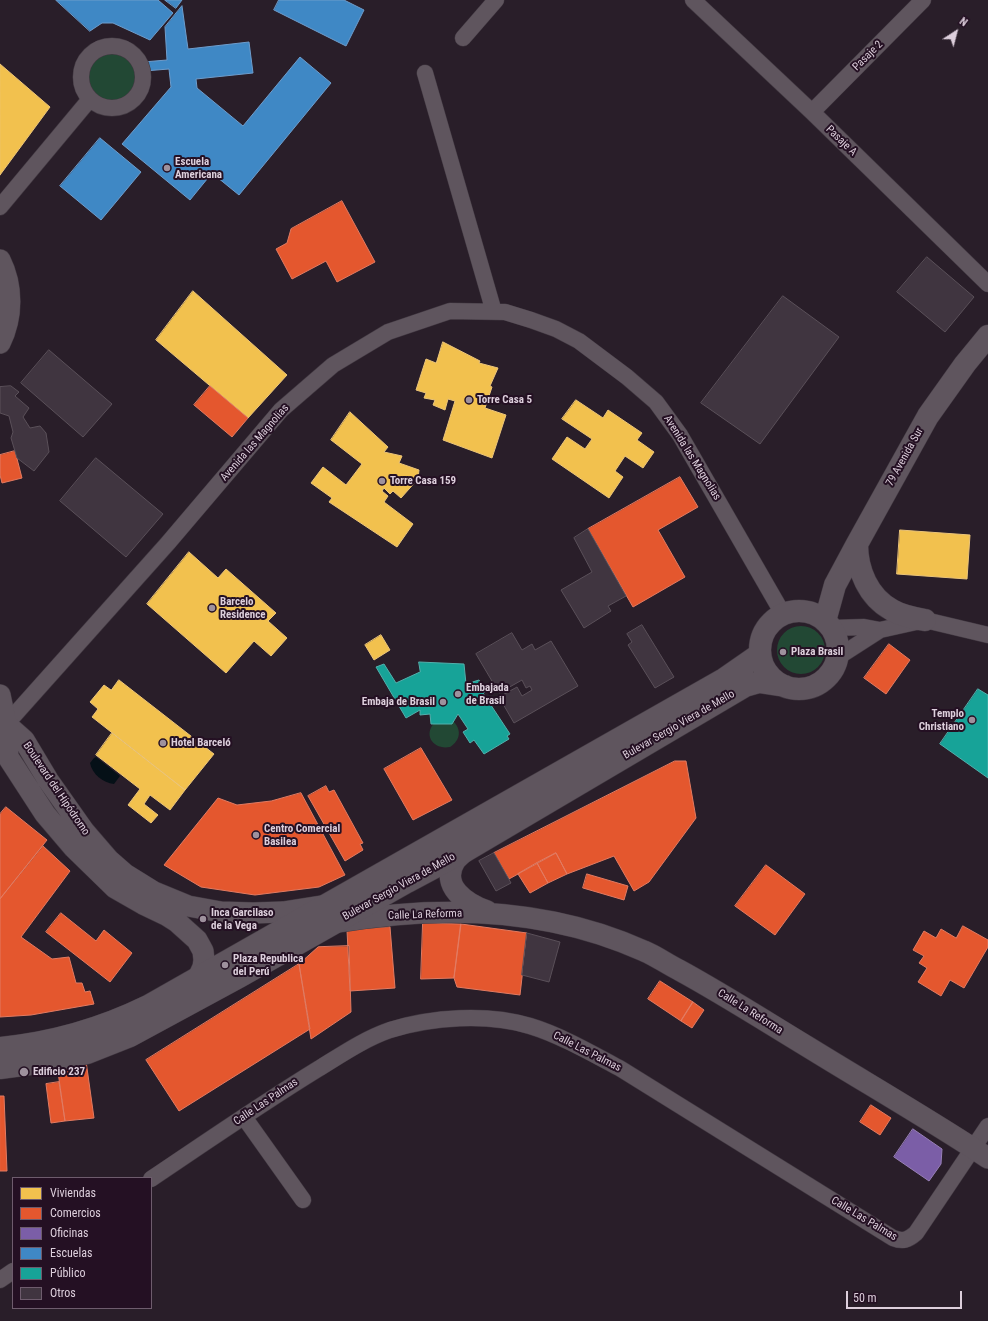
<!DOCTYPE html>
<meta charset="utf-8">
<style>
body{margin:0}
#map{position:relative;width:988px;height:1321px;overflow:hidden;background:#291e29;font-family:"Roboto Condensed",sans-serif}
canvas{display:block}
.legend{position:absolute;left:12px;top:1177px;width:140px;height:132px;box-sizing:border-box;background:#241023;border:1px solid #6e5c6d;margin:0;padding:5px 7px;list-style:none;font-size:12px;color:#ddcfdc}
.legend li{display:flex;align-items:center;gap:8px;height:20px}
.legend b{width:20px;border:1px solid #6e5c6d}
.north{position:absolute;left:936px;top:12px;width:40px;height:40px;-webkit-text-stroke:3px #241023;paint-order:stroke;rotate:36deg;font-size:11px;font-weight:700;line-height:16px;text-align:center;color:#ddcfdc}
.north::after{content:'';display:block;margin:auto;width:14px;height:18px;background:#ddcfdc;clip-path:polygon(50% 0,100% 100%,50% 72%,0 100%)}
.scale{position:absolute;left:846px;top:1291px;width:116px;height:18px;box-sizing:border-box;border:2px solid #ddcfdc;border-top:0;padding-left:5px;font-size:12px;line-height:14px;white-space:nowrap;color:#ddcfdc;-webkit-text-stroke:3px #241023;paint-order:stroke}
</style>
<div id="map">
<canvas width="988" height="1321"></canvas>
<ul class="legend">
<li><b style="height:11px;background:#f2c14e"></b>Viviendas</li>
<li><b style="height:11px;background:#e4572e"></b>Comercios</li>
<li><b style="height:11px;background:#7b5ea7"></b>Oficinas</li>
<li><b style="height:11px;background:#3f88c5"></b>Escuelas</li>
<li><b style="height:11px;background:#17a398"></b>Público</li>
<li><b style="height:11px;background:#403540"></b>Otros</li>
</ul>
<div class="north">N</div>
<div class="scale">50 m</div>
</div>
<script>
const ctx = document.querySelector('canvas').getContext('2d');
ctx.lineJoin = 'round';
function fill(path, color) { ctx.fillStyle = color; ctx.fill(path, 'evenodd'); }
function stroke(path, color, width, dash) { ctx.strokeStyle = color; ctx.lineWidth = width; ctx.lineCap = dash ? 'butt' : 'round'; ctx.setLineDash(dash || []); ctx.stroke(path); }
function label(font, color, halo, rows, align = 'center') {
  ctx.font = font + ' "Roboto Condensed",sans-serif'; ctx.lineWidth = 4; ctx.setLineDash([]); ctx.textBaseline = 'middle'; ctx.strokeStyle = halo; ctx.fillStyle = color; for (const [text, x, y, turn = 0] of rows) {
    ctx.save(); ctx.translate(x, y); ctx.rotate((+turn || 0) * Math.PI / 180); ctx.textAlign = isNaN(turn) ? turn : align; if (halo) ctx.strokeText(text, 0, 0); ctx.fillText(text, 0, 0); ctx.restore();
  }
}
const green = new Path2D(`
 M86 77a26 26 0 1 1 52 0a26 26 0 1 1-52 0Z
 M777 650a24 24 0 1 1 48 0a24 24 0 1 1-48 0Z
 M452 720C462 729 461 740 450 747 434 750 423 736 434 723Z`);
const water = new Path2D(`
 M96 757 120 776 114 784C103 783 92 774 90 763L94 758Z`);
const homes = new Path2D(`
 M0 64 50 107 0 175Z
 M193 291 287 375 248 418 156 340Z
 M443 342 480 361 479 363 498 368 490 386 492 387 485 408 506 415 492 458 443 440 455 401 448 399 445 410 433 405 435 400 424 398 426 393 416 390 426 359 436 363Z
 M576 400 603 418 608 410 642 433 637 440 654 452 643 468 625 456 615 471 623 477 609 498 552 459 567 437 585 449 592 439 562 419Z
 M350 412 388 447 384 452 402 456 399 463 419 470 418 479 401 498 393 491 390 494 384 488 382 491 388 496 384 502 413 524 397 547 329 502 332 498 311 483 323 467 346 485 362 464 331 440Z
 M900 530 970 535 967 579 897 574Z
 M189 552 218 578 226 569 276 613 268 621 287 638 271 656 254 641 226 673 147 604Z
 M381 635 390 650 374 660 365 645Z
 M119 680 214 754 185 790 92 717 98 709 90 702 104 685 111 690Z
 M112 733 185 790 170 810 150 795 144 804 158 815 151 823 128 805 140 789 96 755Z`);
const shops = new Path2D(`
 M342 201 375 262 337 282 326 261 292 279 276 249 287 243 291 229Z
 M210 386 248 418 232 437 194 405Z
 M15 451 22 478 2 483 0 475V455Z
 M680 477 698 507 658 530 685 577 633 607 588 529Z
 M889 644 910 660 886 694 864 678Z
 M421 748 452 800 413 820 384 769Z
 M675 761H686L696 818 649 882 634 891 614 856 567 874 556 853 509 879 494 853Z
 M326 786 329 792 334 790 363 843 360 844 363 850 345 861 308 796Z
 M301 793 345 875 319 887 255 895 201 887 164 865 218 798 237 805 271 801Z
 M6 807 47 840 0 899V814Z
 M43 846 70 871 21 937 52 959 69 957 76 983H82L85 992 90 991 94 1004 31 1015 0 1017V899Z
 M556 853 567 874 548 883 537 863Z
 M537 863 548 883 530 893 518 874Z
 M766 865 805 894 775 935 735 906Z
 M587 874 628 886 624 900 583 888Z
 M61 913 96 941 104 930 132 953 110 982 46 932Z
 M423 923 461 924 454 978 421 979Z
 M461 924 527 933 520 995 457 987 454 978Z
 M963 926 988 940V947L964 988 950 980 941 996 918 982 927 968 919 963 924 956 913 950 924 931 936 938 941 929 956 938Z
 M390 927 395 988 350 991 347 930Z
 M349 946 351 1012 311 1039 299 964 318 947Z
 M299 964 310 1029 179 1111 146 1060Z
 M660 981 693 1002 681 1021 648 999Z
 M693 1002 704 1010 692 1028 681 1021Z
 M86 1061 94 1118 65 1121 57 1065Z
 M59 1082 65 1121 51 1123 46 1084Z
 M0 1096H4L7 1171H0Z
 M871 1105 891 1118 880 1135 860 1122Z`);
const offices = new Path2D(`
 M913 1129 942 1149 941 1164 929 1181 894 1157Z`);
const schools = new Path2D(`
 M56 0H158L173 13 150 40 113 23H102L90 31Z
 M165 0H182L176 8Z
 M279 0H344L364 10 346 46 274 10Z
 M182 6 188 49 249 42 253 73 196 79 197 88 243 126 300 57 331 83 239 195 212 173 190 200 122 144 171 87 169 69 144 71 143 62 167 60 165 27Z
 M100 138 141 172 101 220 60 186Z`);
const public = new Path2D(`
 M419 662 464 664 466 684 479 680 485 692 483 693 510 734 507 736 509 739 484 754 474 740 470 743 463 732 468 729 458 714 452 724H431L430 714 420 715V710L406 718 376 667 384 664 396 683 420 672Z
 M978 689 988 695V778L940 744Z`);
const building = new Path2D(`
 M927 257 974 297 945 332 897 292Z
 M783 296 839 337 760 444 701 403Z
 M49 350 112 404 83 437 21 383Z
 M11 386 19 392 15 396 29 408 23 417 30 428 40 426 46 433 49 452 34 471 17 458 11 438 13 432 9 416 0 413V387Z
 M96 458 163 514 126 557 60 501Z
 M588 529 626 596 608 606 611 611 584 628 561 590 592 572 574 538Z
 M642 625 674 677 655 688 628 645 632 642 627 634Z
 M512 633 522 650 532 644 535 650 551 641 578 686 514 723 499 697 517 687 522 696 532 690 530 686 526 688 522 680 499 693 476 654Z
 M494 853 511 883 496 891 479 861Z
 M527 933 560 942 549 982 522 975Z`);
const minor = new Path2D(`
 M693 0 812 112 988 284
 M463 38 496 0
 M81 77a31 31 0 1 1 62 0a31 31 0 1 1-62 0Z
 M425 73 494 312
 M812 112 923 0
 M0 207 90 99
 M832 628 864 627 880 630
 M838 657 880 630 925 620 988 635
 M1 730 168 543 281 410 333 365 388 332 450 311 505 312 531 320 556 329 579 341 627 377 656 402 680 435 783 614
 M244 1117 303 1200
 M151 1179C206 1142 261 1104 318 1069 341 1055 364 1039 390 1030 432 1017 487 1013 530 1026 560 1035 593 1054 621 1069L893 1238C903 1242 908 1240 916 1233L988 1126
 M0 1280 13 1271`);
const tertiary = new Path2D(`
 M0 260C13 286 13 317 0 343
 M0 695 6 724 8 757 45 814 74 848 115 888 143 904 166 915 177 922 197 940 203 951 204 960 203 967 198 978
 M6 724 24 740 48 780 84 831 109 860 125 874 154 892 188 906 221 912 253 913 283 912 321 906
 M467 850C463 853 458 857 455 861 439 886 467 904 487 911
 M339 922C441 905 549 908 644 951 656 956 667 964 679 970 723 994 765 1021 808 1047 868 1084 929 1119 988 1158`);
const secondary = new Path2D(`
 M857 544C857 570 868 597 892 610 902 616 914 618 925 620
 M760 650a39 39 0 1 1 78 0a39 39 0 1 1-78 0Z
 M825 621 835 585 857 544 928 416 965 364 988 336
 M0 1048C52 1043 101 1029 148 1006L724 679 760 654
 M0 1068 45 1062 87 1053 130 1036 239 977 407 882 467 850 745 686 759 682 785 686`);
const markers = [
 [167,168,4,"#9e919d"],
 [469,400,4,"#9e919d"],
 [382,481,4,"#9e919d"],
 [212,608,4,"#9e919d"],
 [783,652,4,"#9e919d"],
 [458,694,4,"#9e919d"],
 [443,702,4,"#9e919d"],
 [972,720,4,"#9e919d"],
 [163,743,4,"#9e919d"],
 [256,835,4,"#9e919d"],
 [203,919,4,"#9e919d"],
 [225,965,4,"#9e919d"],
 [24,1072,5,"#9e919d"]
];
const streetNames = [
 ["Pasaje 2",868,56,-45],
 ["Pasaje A",841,141,44],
 ["Avenida las Magnolias",255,443,-49],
 ["79 Avenida Sur",905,457,-61],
 ["Avenida las Magnolias",692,458,58],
 ["Bulevar Sergio Viera de Mello",679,725,-30],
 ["Boulevard del Hipódromo",56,789,56],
 ["Bulevar Sergio Viera de Mello",399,887,-29],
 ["Calle La Reforma",425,915,-2],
 ["Calle La Reforma",750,1012,32],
 ["Calle Las Palmas",587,1052,27],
 ["Calle Las Palmas",266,1102,-34],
 ["Calle Las Palmas",864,1219,31]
];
const poiNames = [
 ["Escuela",175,162],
 ["Americana",175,175],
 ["Torre Casa 5",477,400],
 ["Torre Casa 159",390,481],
 ["Barcelo",220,602],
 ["Residence",220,615],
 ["Plaza Brasil",791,652],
 ["Embajada",466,688],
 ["de Brasil",466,701],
 ["Embaja de Brasil",435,702,"right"],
 ["Templo",964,714,"right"],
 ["Christiano",964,727,"right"],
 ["Hotel Barceló",171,743],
 ["Centro Comercial",264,829],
 ["Basilea",264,842],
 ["Inca Garcilaso",211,913],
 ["de la Vega",211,926],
 ["Plaza Republica",233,959],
 ["del Perú",233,972],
 ["Edificio 237",33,1072]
];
fill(green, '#224834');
fill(water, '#051017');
fill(homes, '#f2c14e');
stroke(homes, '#ecc579', 1);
fill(shops, '#e4572e');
stroke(shops, '#e27b62', 1);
fill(offices, '#7b5ea7');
stroke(offices, '#9880b7', 1);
fill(schools, '#3f88c5');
stroke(schools, '#6e9dcc', 1);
fill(public, '#17a398');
stroke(public, '#52b0ac', 1);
fill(building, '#403540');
stroke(building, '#5a5059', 1);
stroke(minor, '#423942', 17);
stroke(tertiary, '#423942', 22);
stroke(secondary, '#423942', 23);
stroke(minor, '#5f555e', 16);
stroke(tertiary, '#5f555e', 21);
stroke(secondary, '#5f555e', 22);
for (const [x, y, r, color] of markers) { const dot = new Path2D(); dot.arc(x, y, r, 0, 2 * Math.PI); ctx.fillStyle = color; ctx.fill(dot); stroke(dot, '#241023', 1.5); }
label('11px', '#ddcfdc', '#241023', streetNames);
label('bold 11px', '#ddcfdc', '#241023', poiNames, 'left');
</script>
